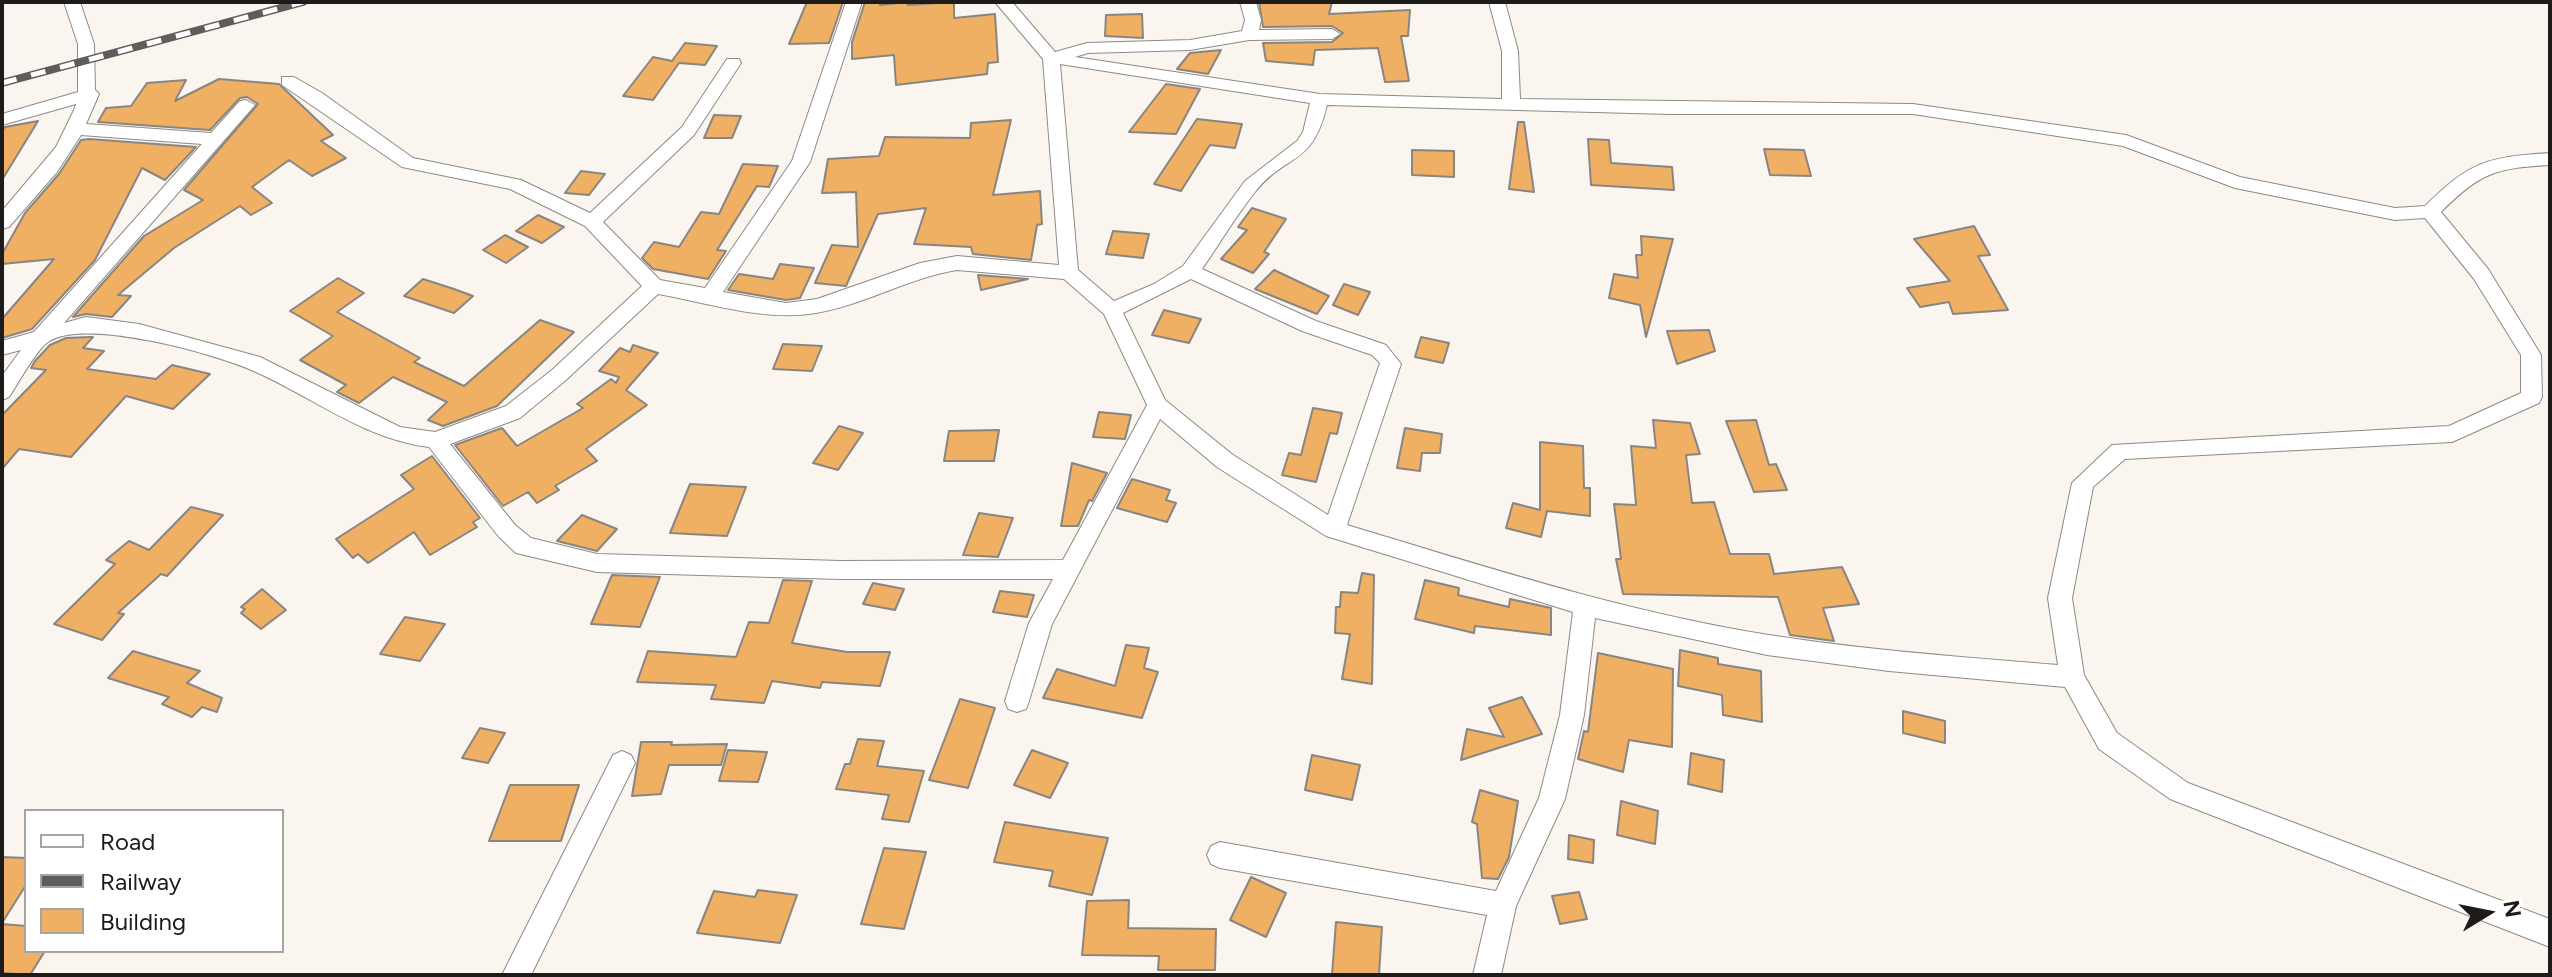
<!DOCTYPE html>
<style>
body{margin:0}
#map{position:relative;width:2552px;height:977px;overflow:hidden;background:#fbf5f0;font-family:Figtree,sans-serif}
canvas{display:block}
.frame{position:absolute;inset:0;border:4px solid #1e1c1a;pointer-events:none}
.legend{position:absolute;left:24px;top:809px;width:260px;height:144px;box-sizing:border-box;background:#fff;border:2px solid #a5a4a3;margin:0;padding:10px 14px;list-style:none;font-size:24px;color:#1e1c1a}
.legend li{display:flex;align-items:center;gap:16px;height:40px}
.legend b{width:40px;border:2px solid #a5a4a3}
.north{position:absolute;left:2448px;top:873px;width:80px;height:80px;-webkit-text-stroke:6px #fff;paint-order:stroke;rotate:80deg;font-size:22px;font-weight:700;line-height:32px;text-align:center;color:#1e1c1a}
.north::after{content:'';display:block;margin:auto;width:28px;height:36px;background:#1e1c1a;clip-path:polygon(50% 0,100% 100%,50% 72%,0 100%)}
</style>
<div id="map">
<canvas width="2552" height="977"></canvas>
<div class="frame"></div>
<ul class="legend">
<li><b style="height:10px;background:#fff"></b>Road</li>
<li><b style="height:10px;background:#5f5c59"></b>Railway</li>
<li><b style="height:22px;background:#efb064"></b>Building</li>
</ul>
<div class="north">N</div>
</div>
<script>
const ctx = document.querySelector('canvas').getContext('2d');
ctx.lineJoin = 'round';
function fill(path, color) { ctx.fillStyle = color; ctx.fill(path, 'evenodd'); }
function stroke(path, color, width, dash) { ctx.strokeStyle = color; ctx.lineWidth = width; ctx.lineCap = dash ? 'butt' : 'round'; ctx.setLineDash(dash || []); ctx.stroke(path); }
const building = new Path2D(`
 M807 2H843L829 43 789 44Z
 M865 2H880V5L908 2V5L954 2V18L995 14 998 62 988 63 987 74 896 85 894 55 852 59V42Z
 M1259 2H1332L1329 14 1410 10 1408 36H1401L1409 81 1385 82 1378 48 1315 50 1313 65 1266 61 1263 43 1332 42 1343 33 1332 26 1263 27Z
 M1142 14 1143 38 1105 36 1106 15Z
 M685 43 717 46 705 65 679 63 653 100 623 96 653 57 672 61Z
 M1221 50 1208 74 1177 69 1190 53Z
 M219 79 279 84 333 135 321 141 346 158 312 176 289 160 252 187 272 203 251 215 240 206 174 248 118 295 131 296 112 317 86 314 73 317 144 236 203 200 184 190 258 104 247 97 240 98 210 130 98 122 106 108 131 106 147 83 186 80 175 101Z
 M1166 84 1200 89 1176 134 1129 132Z
 M714 115 741 116 732 138H704Z
 M1197 119 1242 124 1235 148 1210 145 1181 191 1154 184Z
 M1011 120 993 195 1040 191 1042 224 1037 225 1031 260 973 254 971 247 914 244 926 208 878 214 846 286 815 283 832 245 858 247 856 192 822 193 828 159 879 156 885 137 970 138 971 123Z
 M38 121 2 180V132L5 127Z
 M1518 122H1524L1534 192 1509 189Z
 M89 139 196 147 165 180 142 168 95 260 32 329 2 338V319L54 259 2 264V254L25 213 59 174 81 140Z
 M1588 139 1609 140 1611 163 1672 167 1674 190 1591 185Z
 M1764 149 1804 150 1811 176 1770 175Z
 M1412 150 1454 151V177L1412 175Z
 M743 164 778 166 769 187 757 186 717 250 726 251 708 279 653 269 642 258 654 242 679 247 701 212 719 214Z
 M581 171 605 174 589 195 565 193Z
 M1252 208 1286 219 1264 252 1269 254 1253 273 1221 259 1247 230 1238 227Z
 M538 215 564 227 542 243 516 231Z
 M1974 226 1990 255 1978 256 2008 310 1953 314 1949 302 1920 307 1907 288 1950 281 1914 239Z
 M1113 231 1149 234 1143 258 1106 254Z
 M505 235 528 247 506 263 483 250Z
 M1641 236 1673 239 1646 337 1640 305 1609 298 1614 274 1638 278 1636 255H1642Z
 M780 264 814 268 800 298 786 300 728 290 739 274 773 279Z
 M1274 270 1329 296 1317 314 1255 289Z
 M978 275 1028 279 981 290Z
 M338 278 364 293 337 312 420 358 414 362 464 386 540 320 574 332 497 406 443 426 428 420 447 402 393 377 359 403 337 392 346 385 300 360 333 336 290 311Z
 M423 279 454 289 473 296 454 313 404 296Z
 M1344 284 1370 292 1358 315 1333 305Z
 M1164 310 1201 319 1189 343 1152 335Z
 M1709 330 1715 351 1677 364 1667 331Z
 M90 337H93L83 348 104 351 87 369 156 379 172 365 210 374 173 409 126 396 71 457 19 449 2 469V415L46 370 31 368 35 361 50 345 66 338Z
 M1421 337 1449 343 1443 363 1415 357Z
 M783 344 822 346 812 371 773 369Z
 M633 345 658 353 626 390 647 405 586 449 597 461 555 486 559 490 537 503 528 492 503 506 455 445 502 428 517 446 583 408 577 404 611 379 616 383 619 377 599 371 620 348 630 352Z
 M1313 408 1342 413 1337 434 1330 433 1316 482 1282 475 1289 453 1301 455Z
 M1099 412 1131 415 1125 439 1093 437Z
 M1653 420 1690 423 1700 454 1686 455 1692 503 1714 502 1730 554H1769L1774 574 1842 567 1859 604 1823 608 1834 641 1790 635 1778 597 1623 594 1616 559H1621L1614 504 1636 505 1631 446 1656 448Z
 M1756 420 1769 465 1776 464 1787 490 1754 492 1726 421Z
 M839 426 863 433 838 470 813 463Z
 M1405 428 1442 434 1440 453H1422L1420 471 1397 468Z
 M999 430 994 461H944L949 431Z
 M1540 442 1583 446 1584 488H1590V516L1547 511 1541 537 1506 528 1513 503 1540 510Z
 M432 456 480 518 473 522 477 527 430 555 414 532 368 563 358 554 353 558 336 539 414 489 401 475Z
 M1072 463 1107 473 1092 501 1089 500 1078 526H1061Z
 M1132 479 1170 490 1166 500 1176 503 1167 522 1117 508Z
 M690 484 746 487 727 536 670 533Z
 M191 507 223 515 167 576 161 574 118 613 124 614 102 640 54 624 115 564 106 560 129 541 149 550Z
 M979 513 1013 518 998 557 963 555Z
 M582 515 617 529 597 551 557 541Z
 M1362 573 1374 575 1372 684 1342 679 1350 634 1335 633 1336 607H1340L1341 592 1358 593Z
 M612 575 660 577 640 627 591 624Z
 M783 580 812 581 792 643 847 652H890L880 686 822 682 820 688 772 681 764 703 711 699 716 685 637 682 648 651 736 657 749 622 769 623Z
 M1425 580 1459 588 1458 595 1509 607 1510 599 1551 608V635L1475 626 1474 633 1415 619Z
 M873 583 904 589 895 610 863 604Z
 M262 589 286 610 261 629 241 613 245 609 241 607Z
 M1000 591 1034 595 1027 617 993 612Z
 M405 617 445 624 420 661 380 654Z
 M1126 645 1149 648 1144 668 1158 672 1142 718 1043 698 1057 669 1115 686Z
 M1680 650 1718 658V664L1761 671 1762 722 1723 715 1722 695 1678 686Z
 M133 651 200 671 187 683 222 698 217 712 202 707 192 717 162 704 169 697 108 678Z
 M1598 653 1673 669 1672 747 1629 740 1623 772 1578 759 1584 731 1588 732Z
 M1522 697 1542 734 1461 760 1467 729 1504 737 1489 708Z
 M960 699 995 708 968 788 929 780Z
 M1903 711 1945 721V743L1903 733Z
 M480 728 505 733 488 763 462 758Z
 M858 739 884 741 877 766 924 771 909 822 882 819 889 795 836 789 845 764H850Z
 M641 742H672L671 745 727 744 721 765H669L661 794 632 796Z
 M728 750 767 752 758 782 719 781Z
 M1032 750 1068 763 1050 798 1014 785Z
 M1691 753 1724 760 1722 792 1688 784Z
 M1312 755 1360 765 1352 800 1305 790Z
 M510 785H579L561 841H489Z
 M1480 790 1518 801 1509 857 1498 879 1482 878 1477 824 1472 822Z
 M1621 801 1658 811 1655 844 1617 835Z
 M1005 822 1108 838 1092 895 1049 886 1053 871 994 862Z
 M1569 835 1594 840 1593 863 1568 859Z
 M884 848 926 852 904 929 861 924Z
 M2 857 26 858V885L2 923Z
 M1251 877 1286 893 1266 937 1230 920Z
 M758 890 797 895 780 943 697 933 714 891 755 897Z
 M1579 892 1587 919 1560 924 1552 896Z
 M1129 900 1128 928 1216 929 1215 970H1158L1159 956 1082 955 1087 901Z
 M1336 922 1382 927 1379 975H1332Z
 M2 924 26 926V951H45L30 975 2 973Z`);
const minor = new Path2D(`
 M64 2H80L94 44 95 90 99 94 86 124 211 133 240 101 246 100 255 105 64 323 86 317 139 324 260 357 400 427 435 432 506 406 552 370 642 286 585 226 510 189 402 167 282 85V77H294L322 93 413 158 521 180 590 213 682 127 727 59H739L741 63 694 135 603 222 660 280 705 288 792 161 846 2H862L810 162 723 292 786 303 817 299 920 263 957 256 1059 265 1043 59 995 2H1012L1055 52 1087 43 1190 40 1242 31 1245 20 1240 2H1256L1261 20 1259 30 1332 29 1340 34 1332 39 1249 40 1190 50 1088 53 1075 57 1320 94 1502 99V51L1489 2H1505L1518 51 1520 99 1913 104 2126 135 2240 177 2395 208 2425 206C2471 161 2487 157 2550 153V165C2495 168 2480 173 2441 212L2488 269 2541 355 2542 397 2539 403 2452 442 2125 459 2093 487 2072 598 2084 675 2117 733 2188 783 2550 919V947L2170 799 2099 749 2065 687 1889 671 1767 655 1595 618 1584 715 1565 799 1516 906 1501 975H1473L1487 915 1220 868 1211 864 1207 855 1211 846 1220 842 1496 891 1539 798 1560 715 1573 612 1326 536 1217 467 1160 419 1052 624 1029 701 1026 709 1017 712 1008 709 1005 701 1029 623 1053 579H841L597 572 516 553 499 537 429 447C364 439 314 398 256 372 217 354 84 317 48 342 36 350 18 384 9 397L2 400V376L21 350 2 355V341L34 332 202 144 81 135 57 172 9 227 2 229V211L56 147 74 110 76 104 2 125V114L78 92V44ZM1060 64 1310 103 1303 132 1297 141 1245 181 1183 266 1154 284 1114 301 1078 270ZM1327 105 1670 114H1913L2123 146 2235 188 2395 220 2425 218 2474 279 2521 355V393L2449 426 2112 445 2072 483 2048 598 2058 665C1962 657 1865 650 1769 635 1625 612 1486 567 1347 525L1401 364 1386 345 1316 321 1202 269C1220 243 1236 216 1255 192 1287 152 1312 168 1327 105ZM957 270 1064 279 1104 314 1147 405 1063 560 841 561 597 554 531 538 515 525 450 444 520 418 566 380 658 294C709 303 765 322 816 313 864 305 908 278 957 270ZM1191 279 1302 331 1372 355 1380 363 1328 515 1233 455 1165 400 1123 313Z
 M622 751 631 755 635 763 531 975H502L613 755Z`);
const rail = new Path2D(`
 M2 83 303 2`);
fill(building, '#efb064');
stroke(building, '#8a8580', 2);
stroke(minor, '#8e8a84', 2);
fill(minor, '#fff');
stroke(rail, '#5f5c59', 8);
stroke(rail, '#fff', 5, [15]);
</script>
